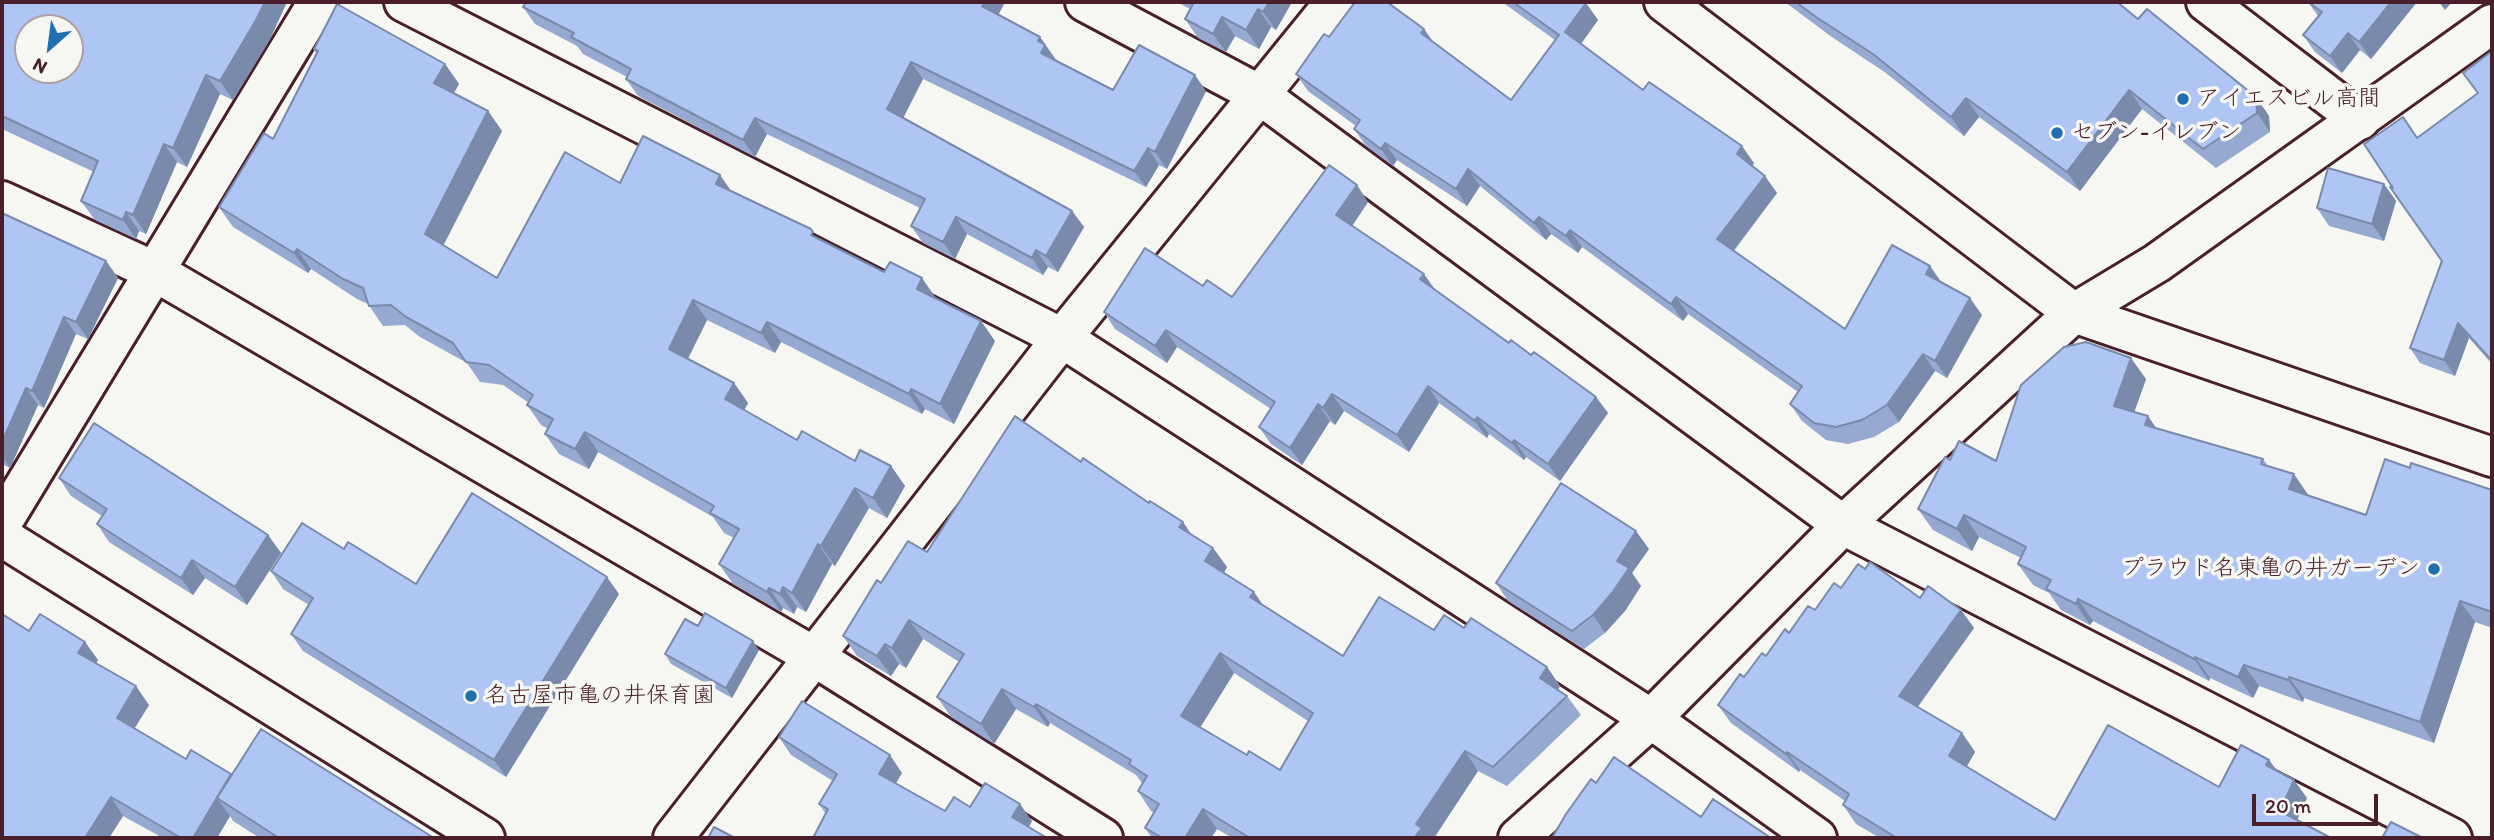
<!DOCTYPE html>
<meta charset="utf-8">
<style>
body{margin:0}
#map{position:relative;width:2494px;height:840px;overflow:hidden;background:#f6f6f2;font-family:Itim,sans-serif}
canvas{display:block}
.frame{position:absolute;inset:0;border:4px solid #4a1f2b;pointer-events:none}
.north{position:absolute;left:14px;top:14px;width:70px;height:70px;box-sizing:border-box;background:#f6f6f2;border:2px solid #b1a0a2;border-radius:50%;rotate:208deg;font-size:19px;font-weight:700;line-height:28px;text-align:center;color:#4a1f2b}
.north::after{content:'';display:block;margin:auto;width:24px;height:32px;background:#1f6fb2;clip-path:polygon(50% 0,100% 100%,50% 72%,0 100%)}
.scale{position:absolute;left:2252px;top:794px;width:126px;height:32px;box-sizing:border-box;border:4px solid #4a1f2b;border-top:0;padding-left:9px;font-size:21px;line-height:24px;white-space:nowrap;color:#4a1f2b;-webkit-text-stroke:5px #f6f6f2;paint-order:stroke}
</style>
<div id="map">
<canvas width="2494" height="840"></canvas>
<div class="frame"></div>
<div class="north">N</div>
<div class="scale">20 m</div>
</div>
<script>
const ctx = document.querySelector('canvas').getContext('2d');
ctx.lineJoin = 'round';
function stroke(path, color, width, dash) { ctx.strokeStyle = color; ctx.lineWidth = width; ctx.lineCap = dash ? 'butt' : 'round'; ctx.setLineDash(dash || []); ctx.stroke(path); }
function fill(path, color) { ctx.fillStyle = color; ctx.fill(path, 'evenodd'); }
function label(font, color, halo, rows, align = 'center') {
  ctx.font = font + ' Itim,"Klee One",sans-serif'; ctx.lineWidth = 7; ctx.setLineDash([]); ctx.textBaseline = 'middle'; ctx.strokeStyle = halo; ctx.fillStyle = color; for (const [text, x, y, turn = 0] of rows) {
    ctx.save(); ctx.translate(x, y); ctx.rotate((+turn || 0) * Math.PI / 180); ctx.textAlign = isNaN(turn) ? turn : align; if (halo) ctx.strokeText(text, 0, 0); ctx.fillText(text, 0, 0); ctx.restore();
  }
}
const minor = new Path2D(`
 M404 2 1062 338 1651 719 1817 838
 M1085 2 1260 95 1843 525 2452 838
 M2206 2 2360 120
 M2 201 154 271 813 656 1103 838
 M2 523 318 2
 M673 838 1062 338 1335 2`);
const tertiary = new Path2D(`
 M1664 2 2074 313 2492 457
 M2 537 485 838
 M1518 838 1651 719 1843 525 2074 313 2157 263 2492 24`);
const wall = new Path2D(`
 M2 2H287L269 41 233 100 220 94 187 167 177 162 146 234 139 231 136 239 95 220 81 201 94 172 2 129Z
 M519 2H1005L998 15 1040 37 1057 61 1113 90 1206 91 1167 169 1159 165 1146 187 923 79 903 118 1072 211 1084 227 1058 272 1048 267 1043 275 967 234 955 259 923 243 911 226 920 208 767 134 755 157 638 96 626 79 627 77 583 54 577 46 535 24 523 7 525 4Z
 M1177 2H1292L1276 30 1271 27 1259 49 1235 36 1226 52 1198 38 1185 19 1190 9Z
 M1502 2H1584L1598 20 1581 44 1643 90 1754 163 1752 166 1777 193 1734 251 1845 329 1942 283 1982 315 1947 378 1935 371 1899 422 1874 437 1848 444 1826 440 1802 421 1790 404 1798 392 1688 314 1683 321 1582 247 1578 253 1551 234 1546 240 1480 186 1467 206 1397 160 1393 166 1366 146 1354 129 1356 126 1308 91 1296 74 1329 37 1424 29 1433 42 1511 100 1555 40Z
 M1785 2H2117L2138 19 2256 97 2269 116 2270 132 2216 168 2142 109 2080 191 1979 117 1964 136 1886 73 1829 35Z
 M2308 2H2417L2371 59 2360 50 2342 73 2315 52 2303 35 2318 16Z
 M314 49 445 64 459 84 454 93 488 111 502 131 443 245 497 278 620 183 732 192 818 239 936 298 995 341 954 424 925 409 922 414 781 342 775 353 707 320 688 359 734 383 748 403 744 410 797 440 855 461 891 466 905 486 887 518 869 508 835 566 832 564 806 612 797 607 794 614 783 608 781 612 733 584 719 564 734 538 724 533 713 517 598 452 589 469 559 454 545 434 548 429 541 425 527 405 529 403 503 385 480 382 467 363 420 337 405 325 383 326 368 304 357 299 311 269 308 273 233 227 219 207 273 139 316 53Z
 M2492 51V364L2469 338 2455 376 2420 363 2410 348 2441 261 2393 188 2417 138 2478 93 2463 73Z
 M2384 184 2396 201 2384 241 2329 226 2317 208Z
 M1368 202 1352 226 1435 290 1509 343 1531 355 1596 397 1608 413 1560 481 1526 457 1524 460 1489 434 1487 438 1439 403 1409 452 1344 411 1335 425 1330 421 1302 465 1271 444 1259 427 1271 409 1177 347 1167 363 1115 329 1104 312 1203 286 1232 297Z
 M2 218 106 261 118 278 88 339 76 334 44 408 38 405 10 468 2 464Z
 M2146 379 2134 412 2156 428 2263 459 2268 466 2309 496 2366 515 2410 468 2492 490V628L2475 622 2434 743 2304 698 2303 702 2259 686 2253 698 2210 678 2209 681 2093 621 2090 625 2061 610 2049 593 2033 585 2018 564 2021 558 1979 537 1972 551 1933 530 1918 509 1950 460 1996 461Z
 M1081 462 1149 503 1183 522 1191 534 1213 548 1227 567 1224 573 1263 605 1343 656 1434 630 1464 628 1547 667 1560 686 1558 690 1567 696 1581 715 1507 786 1478 771 1434 838H1232L1217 829 1211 838H1152L1145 828 1154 813 1151 811 1138 791 1142 783 1136 775 1050 723 1048 727 1016 709 994 744 951 717 937 697 959 662 923 639 906 668 899 664 891 676 857 656 843 636 881 583 927 552ZM1234 673 1308 721 1280 770 1247 755 1200 727Z
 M59 478 268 535 281 553 247 605 205 578 193 595 109 542 97 524 102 516 71 496Z
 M344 549 416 584 619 594 506 777 303 651 291 634 309 605 283 589 271 571Z
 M1649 549 1632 573 1641 586 1625 611 1605 633 1584 649 1508 601 1496 583Z
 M1865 569 1920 598 1961 610 1974 628 1918 707 1962 733 1975 752 1966 767 2055 820 2219 787 2269 760 2277 771 2307 798 2297 820 2331 838H1880L1856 824 1843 805 1845 801 1800 770 1799 772 1731 723 1718 705 1789 633 1815 610Z
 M698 626 759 650 732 698 671 664 665 654Z
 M29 631 85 642 98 660 96 663 149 705 134 728 186 759 434 838H260L233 821 230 816 217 838H163L123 816 109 838H2Z
 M779 737 902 773 896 783 945 811 970 807 1032 821 1029 827 826 814 819 804 833 781 791 755Z`);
const shadedWall = new Path2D(`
 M265 2H287L269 41 233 100 220 81Z
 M985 2H1005L994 23 982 6Z
 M1269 2H1292L1276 30 1263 12Z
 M2391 2H2417L2371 59 2359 42Z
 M2439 2H2452L2445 10Z
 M1586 3 1598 20 1577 49 1565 32Z
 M1258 9 1271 27 1259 49 1246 30Z
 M1222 17 1235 36 1226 52 1213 34Z
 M1424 29 1436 46 1421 33Z
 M2348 33 2360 50 2342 73 2330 56Z
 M1040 37 1057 62 1041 53 1038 41Z
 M911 62 923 79 899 126 887 109Z
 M445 64 459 84 448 103 434 83Z
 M206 75 220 94 187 167 173 148Z
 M1195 75 1206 91 1167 169 1155 152Z
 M2129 90 2142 109 2080 191 2067 172Z
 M2256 97 2269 116 2270 132 2257 113Z
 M1966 98 1979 117 1964 136 1951 117Z
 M488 111 502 131 439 254 425 234Z
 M755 118 767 134 755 157 743 140Z
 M1385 143 1397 160 1393 166 1381 149Z
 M164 144 177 162 146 234 133 215Z
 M1742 146 1754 163 1749 171 1737 154Z
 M1148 148 1159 165 1146 187 1134 171Z
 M1468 169 1480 186 1467 206 1456 189Z
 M720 175 734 195 716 184Z
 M1765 176 1777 193 1729 256 1717 239Z
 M2384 184 2396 201 2384 241 2372 224Z
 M1357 185 1368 202 1348 232 1336 215Z
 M1072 211 1084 227 1058 272 1046 256Z
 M126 212 139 231 136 239 123 220Z
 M956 217 967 234 955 259 943 242Z
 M1539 217 1551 234 1546 240 1534 223Z
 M1570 230 1582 247 1578 253 1566 236Z
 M297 249 311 269 308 273 294 253Z
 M1036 250 1048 267 1043 275 1032 258Z
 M106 261 118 278 88 339 76 322Z
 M1930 266 1942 283 1926 274Z
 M1424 274 1436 291 1420 279Z
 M922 278 936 298 917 289Z
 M1676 297 1688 314 1683 321 1671 304Z
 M1970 298 1982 315 1947 378 1935 361Z
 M693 300 707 320 683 368 669 349Z
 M64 317 76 334 44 408 32 391Z
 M981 321 995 341 954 424 940 404Z
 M767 322 781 342 775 353 761 333Z
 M2458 323 2469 338 2455 376 2444 360Z
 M1166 330 1177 347 1167 363 1155 346Z
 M1923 354 1935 371 1899 422 1887 405Z
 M2131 358 2146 379 2129 427 2114 406Z
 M734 383 748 403 739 419 725 399Z
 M1428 386 1439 403 1409 452 1397 435Z
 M26 388 38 405 10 468 2 456V442Z
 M911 389 925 409 922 414 909 394Z
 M1332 394 1344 411 1335 425 1323 408Z
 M1596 397 1608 413 1560 481 1548 464Z
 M1318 404 1330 421 1302 465 1290 448Z
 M2148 416 2163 438 2145 425Z
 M1477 417 1489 434 1487 438 1475 421Z
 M585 432 598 452 589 469 575 449Z
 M1514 440 1526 457 1524 460 1512 443Z
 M891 466 905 486 887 518 873 498Z
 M2294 474 2309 496 2289 489Z
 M855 488 869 508 835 566 821 546Z
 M1964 515 1979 537 1972 551 1957 529Z
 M1183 522 1196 542 1179 527Z
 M1636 531 1649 549 1632 573 1641 586 1625 611 1605 633 1593 615 1617 561Z
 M268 535 281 553 247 605 235 587Z
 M818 544 832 564 806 612 792 593Z
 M1213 548 1227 567 1219 581 1205 561Z
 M192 560 205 578 193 595 181 578Z
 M607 577 619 594 506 777 494 760Z
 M783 587 797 607 794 614 780 594Z
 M769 588 783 608 781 612 767 592Z
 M1254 592 1268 612 1250 597Z
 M2078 599 2093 621 2090 625 2076 604Z
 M2460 601 2475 622 2434 743 2420 722Z
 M1961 610 1974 628 1912 714 1899 696Z
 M909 620 923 639 906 668 892 648Z
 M753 641 759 650 732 698 726 688Z
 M85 642 98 660 91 671 78 653Z
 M885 644 899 664 891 676 877 656Z
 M1220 653 1234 673 1195 736 1181 716Z
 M2195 657 2210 678 2209 681 2194 659Z
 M2244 665 2259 686 2253 698 2238 677Z
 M1547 667 1560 686 1554 697 1540 678Z
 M2289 677 2304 698 2303 702 2288 680Z
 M136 686 149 705 130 736 117 718Z
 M1002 689 1016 709 994 744 981 724Z
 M1036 704 1050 723 1048 727 1034 707Z
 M1962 733 1975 752 1962 775 1949 756Z
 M1465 751 1478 771 1434 838H1414L1416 824Z
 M1787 752 1800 770 1799 772 1786 754Z
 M890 755 902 773 891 791 879 774Z
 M2269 760 2282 778 2266 765Z
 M2294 780 2307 798 2293 829 2280 811Z
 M111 797 123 816 109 838H85Z
 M217 798 230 816 217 838H193Z
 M1020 804 1032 821 1024 834 1012 817Z
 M1203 809 1217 829 1211 838H1185Z`);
const building = new Path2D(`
 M2 2H265L255 22 220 81 206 75 173 148 164 144 133 215 126 212 123 220 81 201 98 161 2 116ZM28 28H70V70H28Z
 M526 2H985L982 6 1040 37 1038 41 1045 45 1041 53 1113 90 1139 45 1195 75 1155 152 1148 148 1134 171 911 62 887 109 1072 211 1046 256 1036 250 1032 258 956 217 943 242 911 226 925 199 755 118 743 140 626 79 631 69 571 37 574 33 523 7Z
 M1194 2H1269L1263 12 1258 9 1246 30 1222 17 1213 34 1185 19Z
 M1355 2H1387L1424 29 1421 33 1511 100 1559 35 1513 2H1584L1586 3 1565 32 1643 90 1649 82 1742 146 1737 154 1765 176 1717 239 1845 329 1892 245 1930 266 1926 274 1970 298 1935 361 1923 354 1887 405 1862 420 1836 427 1814 423 1790 404 1802 386 1676 297 1671 304 1570 230 1566 236 1539 217 1534 223 1468 169 1456 189 1385 143 1381 149 1354 129 1360 120 1296 74 1324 34 1329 37Z
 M1796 2H2117L2138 19 2147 9 2256 97 2257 113 2203 149 2129 90 2067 172 1966 98 1951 117 1873 54 1816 17Z
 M2308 2H2391L2359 42 2348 33 2330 56 2303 35 2322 12Z
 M337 4 445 64 434 83 488 111 425 234 497 278 565 152 620 183 643 136 720 175 716 184 811 229 813 232 811 235 884 272 890 262 922 278 917 289 981 321 940 404 911 389 909 394 767 322 761 333 693 300 669 349 734 383 725 399 797 440 802 431 855 461 860 450 891 466 873 498 855 488 821 546 818 544 792 593 783 587 780 594 769 588 767 592 719 564 739 529 710 513 714 506 585 432 575 449 545 434 553 419 527 405 533 395 489 365 466 362 453 343 406 317 391 305 369 306 363 288 343 279 297 249 294 253 219 207 264 133 273 139 318 51 314 49Z
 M2492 51V361L2458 323 2444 360 2410 348 2442 261 2390 187 2393 188 2364 144 2403 117 2417 138 2478 93 2463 73Z
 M1329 165 1357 185 1336 215 1424 274 1420 279 1509 343 1511 340 1531 355 1534 352 1596 397 1548 464 1514 440 1512 443 1477 417 1475 421 1428 386 1397 435 1332 394 1323 408 1318 404 1290 448 1259 427 1275 402 1166 330 1155 346 1104 312 1145 248 1203 286 1207 280 1232 297Z
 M2328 168 2384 184 2372 224 2317 208Z
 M4 214 106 261 76 322 64 317 32 391 26 388 2 442V218Z
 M2086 342 2131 358 2114 406 2148 416 2145 425 2263 459 2261 464 2294 474 2289 489 2366 515 2385 459 2410 468 2411 463 2492 490V612L2460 601 2420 722 2289 677 2288 680 2244 665 2238 677 2195 657 2194 659 2078 599 2076 604 2046 589 2051 580 2018 564 2026 547 1964 515 1957 529 1918 509 1945 457 1950 460 1959 441 1996 461 2021 385 2064 347Z
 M1015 416 1081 462 1083 458 1149 503 1150 501 1183 522 1179 527 1213 548 1205 561 1254 592 1250 597 1343 656 1379 597 1434 630 1444 615 1464 628 1471 618 1547 667 1540 678 1567 696 1493 767 1465 751 1416 824 1422 828 1414 838H1250L1203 809 1185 838H1163L1145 828 1159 804 1138 791 1147 776 1129 764 1131 760 1036 704 1034 707 1002 689 981 724 937 697 964 654 909 620 892 648 885 644 877 656 843 636 877 580 881 583 908 541 927 552ZM1220 653 1313 713 1280 770 1249 751 1247 755 1181 716Z
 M94 423 268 535 235 587 192 560 181 578 97 524 107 509 59 478Z
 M1561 483 1636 531 1617 561 1629 568 1612 593 1593 615 1572 631 1496 583Z
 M472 493 607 577 494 760 291 634 313 598 271 571 302 523 344 549 348 542 416 584Z
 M1870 562 1920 598 1928 586 1961 610 1899 696 1962 733 1949 756 2055 820 2108 725 2219 787 2241 745 2269 760 2266 765 2294 780 2280 811 2331 838H1897L1843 805 1849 794 1787 752 1786 754 1718 705 1740 674 1744 677 1762 653 1766 656 1785 629 1789 633 1808 606 1815 610 1834 583 1841 588 1858 564 1865 569Z
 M705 613 753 641 726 688 665 654 685 619 698 626Z
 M2 614 29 631 40 614 85 642 78 653 136 686 117 718 186 759 191 750 231 774 193 838H181L111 797 85 838H2Z
 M802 701 890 755 879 774 945 811 954 797 970 807 985 783 1020 804 1012 817 1047 838H813L828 809 819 804 837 774 779 737Z
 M261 729 434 838H279L217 798Z
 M1614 757 1701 817 1713 799 1771 838H1552L1566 814 1591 779 1596 783Z
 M2391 822 2423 838H2382Z
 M714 827 735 838H708Z`);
const markers = [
 [2183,99,7,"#1f6fb2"],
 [2057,133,7,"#1f6fb2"],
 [2434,569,7,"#1f6fb2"],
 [471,696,7,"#1f6fb2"]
];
const poiNames = [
 ["アイエスビル高間",2197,99],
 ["セブン-イレブン",2071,133],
 ["プラウド名東亀の井ガーデン",2420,569,"right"],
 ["名古屋市亀の井保育園",485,696]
];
stroke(minor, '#4a1f2b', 44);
stroke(tertiary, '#4a1f2b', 44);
stroke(minor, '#f6f6f2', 38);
stroke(tertiary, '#f6f6f2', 38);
fill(wall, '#96a9d1');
fill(shadedWall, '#7a8aaa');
fill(building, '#afc5f3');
stroke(building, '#7a8aaa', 2);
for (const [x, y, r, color] of markers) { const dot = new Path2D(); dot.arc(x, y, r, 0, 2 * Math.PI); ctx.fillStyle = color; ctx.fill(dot); stroke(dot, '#f6f6f2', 2.5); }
label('23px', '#4a1f2b', '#f6f6f2', poiNames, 'left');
</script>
